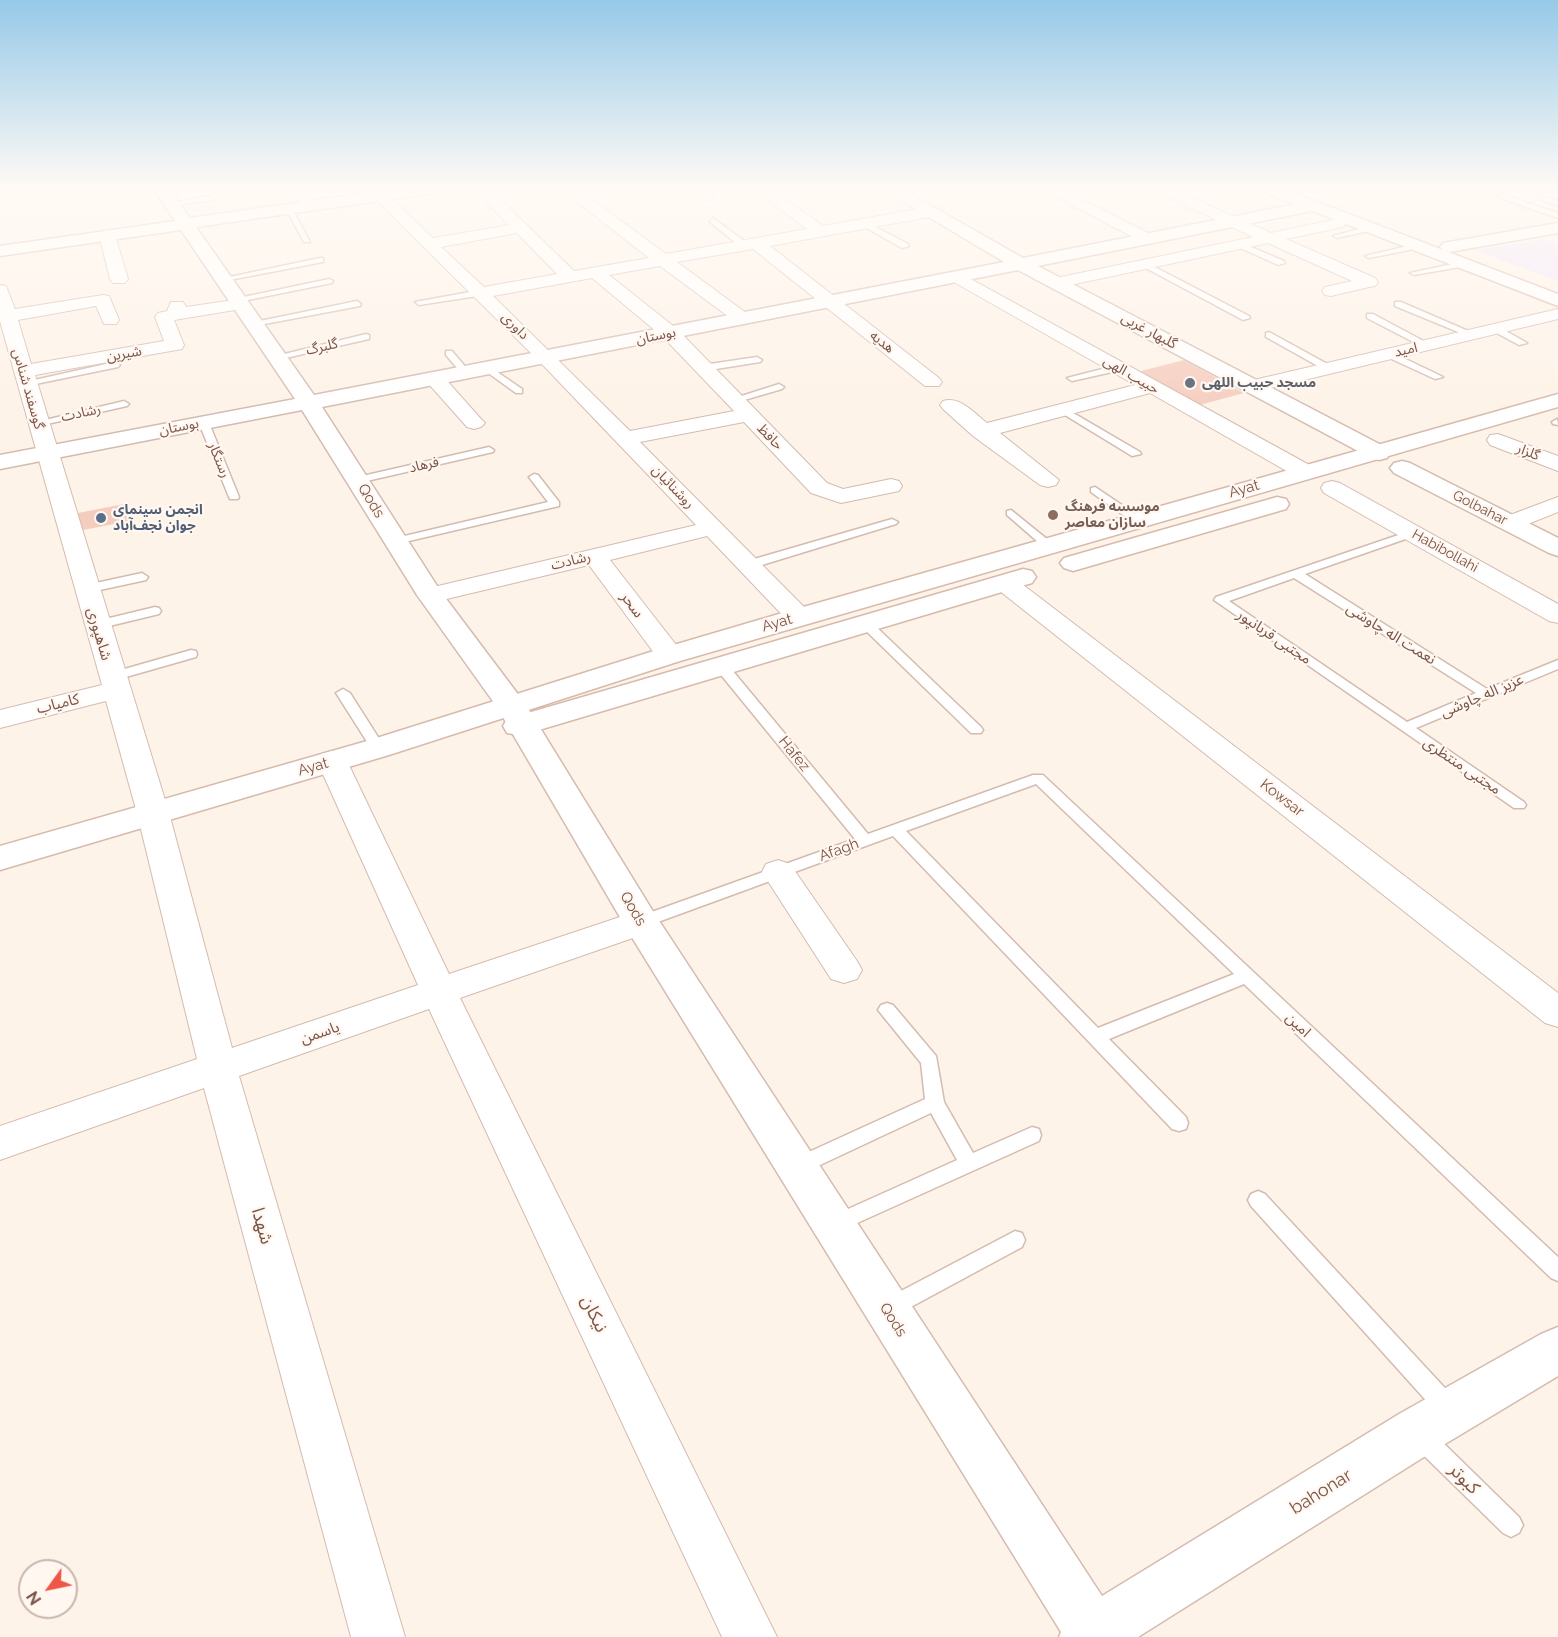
<!DOCTYPE html>
<meta charset="utf-8">
<style>
body{margin:0}
#map{position:relative;width:1558px;height:1637px;overflow:hidden;background:#fef3e8;font-family:Raleway,sans-serif}
canvas{display:block}
.north{position:absolute;left:18px;top:1559px;width:60px;height:60px;box-sizing:border-box;background:#fff7f0;border:2px solid #cab6ae;border-radius:50%;rotate:237deg;font-size:16px;font-weight:700;line-height:24px;text-align:center;color:#7a554a}
.north::after{content:'';display:block;margin:auto;width:21px;height:27px;background:#ee5647;clip-path:polygon(50% 0,100% 100%,50% 72%,0 100%)}
</style>
<div id="map">
<canvas width="1558" height="1637"></canvas>
<div class="north">N</div>
</div>
<script>
const ctx = document.querySelector('canvas').getContext('2d');
ctx.lineJoin = 'round';
function fill(path, color) { ctx.fillStyle = color; ctx.fill(path, 'evenodd'); }
function stroke(path, color, width, dash) { ctx.strokeStyle = color; ctx.lineWidth = width; ctx.lineCap = dash ? 'butt' : 'round'; ctx.setLineDash(dash || []); ctx.stroke(path); }
function label(font, color, halo, rows, align = 'center') {
  ctx.font = font + ' Raleway,"Noto Sans Arabic",sans-serif'; ctx.lineWidth = 4.5; ctx.setLineDash([]); ctx.textBaseline = 'middle'; ctx.strokeStyle = halo; ctx.fillStyle = color; for (const [text, x, y, turn = 0] of rows) {
    ctx.save(); ctx.translate(x, y); ctx.rotate((+turn || 0) * Math.PI / 180); ctx.textAlign = isNaN(turn) ? turn : align; if (halo) ctx.strokeText(text, 0, 0); ctx.fillText(text, 0, 0); ctx.restore();
  }
}
const education = new Path2D(`
 M1545 239 1558 245V281L1474 250Z`);
const building = new Path2D(`
 M1184 360 1244 393 1196 406 1137 372Z
 M124 504 130 521 78 531 73 514Z`);
const service = new Path2D(`
 M1500 193 1558 213V218L1497 197Z
 M1539 195 1558 201V206L1539 199Z
 M210 196 213 200 171 206 167 204Z
 M285 207H291L310 242H304Z
 M713 218 747 243V247H741L710 222Z
 M866 222 908 244 909 246 902 248 863 226 862 224Z
 M1370 226H1373V230L1337 238 1333 236Z
 M1239 242 1284 261 1285 263 1278 265 1236 246V242Z
 M1416 244H1419V248L1369 258 1365 256Z
 M320 258H323V262L224 281 220 279Z
 M1145 262 1249 316 1250 318 1243 320 1142 266 1141 264Z
 M1462 262 1466 264 1465 266 1414 275 1410 273Z
 M329 279 333 281 332 283 238 302 234 299Z
 M481 290 484 291V295L419 305 415 302Z
 M357 301 361 304 360 306 254 326 250 323Z
 M1395 302H1401L1475 334 1468 336 1395 306Z
 M1367 314H1373L1431 345 1423 347 1367 318Z
 M1493 327H1499L1527 343 1519 345 1493 331Z
 M1269 332 1331 366 1333 368 1325 370 1266 337V333Z
 M366 334 369 335V339L277 360 272 357Z
 M446 351H452L468 370V374H462L446 355Z
 M1385 352H1391L1443 377 1435 379 1385 356Z
 M757 357 762 360 760 362 703 371 698 368 703 365Z
 M115 362 120 365 118 367 26 386 21 383Z
 M487 365 522 389V393H516L484 370 482 368Z
 M1118 365 1121 366V370L1072 381 1067 378Z
 M779 384 784 387 782 389 734 403 729 400Z
 M124 401 129 404 127 406 38 426 33 423Z
 M1063 407 1140 452 1141 454 1132 456 1060 412V408Z
 M1557 419 1558 425 1553 424 1552 422Z
 M200 421 209 423 239 497 238 499H230L229 497 199 423Z
 M489 447 494 450 493 452 358 483 353 480 358 477Z
 M534 474 538 475 559 502V506L396 544 390 541 396 538 548 502 529 477Z
 M1095 487 1141 518V522H1133L1091 492V488Z
 M1011 510 1053 544V548H1045L1007 515V511Z
 M892 519 898 522 896 524 752 568H744L742 565 744 562Z
 M1413 530 1417 531V535L1305 574 1487 689 1558 660V669L1416 728 1524 802 1526 805 1524 808H1514L1214 600 1216 597ZM1294 578 1476 693 1407 722 1229 601Z
 M142 573 148 577 146 580 86 593 80 589 82 586Z
 M155 607 159 608 161 611 159 614 97 629 91 625 93 622Z
 M866 620 870 621 981 727 983 730 981 733H971L862 627 860 624 862 621Z
 M191 650 196 651 197 654 196 657 112 681 105 677 107 674Z
 M722 663 727 664 868 834 1033 775H1043L1558 1257V1281L1551 1278 1244 984 1109 1039 1186 1117 1188 1123 1186 1129 1179 1131 1172 1129 893 836 647 926H635L633 922 635 918 855 839 717 670 715 667ZM1036 784 1234 974 1098 1028 906 831Z
 M343 689 350 693 385 748 383 751H373L371 748 336 693Z
 M887 1003 893 1005 936 1056 944 1102 973 1153 1032 1127 1039 1129 1041 1135 1039 1141 835 1233 828 1230 825 1224 828 1218 957 1160 931 1113 803 1173 796 1175 789 1173 786 1167 789 1161 925 1099 921 1063 878 1010 881 1005Z
 M1258 1191 1265 1194 1456 1400 1459 1408 1456 1416 1448 1419 1440 1416 1251 1206 1248 1200 1251 1194Z
 M1015 1231 1022 1233 1025 1240 1022 1247 896 1315 889 1318 882 1315 878 1308 882 1301Z
 M1421 1426 1429 1429 1519 1517 1523 1525 1519 1533 1511 1537 1503 1533 1413 1445 1410 1437 1413 1429Z`);
const minor = new Path2D(`
 M291 188H306L318 206 315 209H305Z
 M364 188H380L433 238 509 225 473 188H489L574 271 649 258 559 188H576L666 254 807 229 752 188H769L823 226 929 207 934 209 937 212 929 217 770 246 939 378 942 382 939 386H925L753 249 677 262 749 315 752 319 749 323H737L660 266 609 275 677 329 827 483 843 489 891 479 899 481 902 486 899 491 841 503 811 493 744 422 640 442 808 611 812 617 808 623 799 625 790 623 707 536 610 560 684 655 680 661 670 663 660 661 589 565 430 603 421 600 417 595 421 590 696 525 539 361ZM517 233 557 274 484 287 441 247ZM592 278 663 337 734 411 630 431 493 296Z
 M687 188H704L714 196 706 201Z
 M1040 188H1059L1152 235 1154 238 1146 243 1140 241Z
 M1149 188H1169L1271 233 1337 219 1343 221 1345 224 1343 227 1286 239 1375 278 1378 282 1375 286 1369 287 1331 296 1325 295 1322 291 1325 287 1352 281 1268 243 1056 288 1050 287 1047 283 1050 279 1056 278 1253 237Z
 M1286 188H1311L1309 191 1287 193Z
 M107 230 115 235 128 279 125 283H113L110 279 99 235Z
 M958 272 1313 467 1316 472 1313 477 1305 479 1297 477 1150 393 1000 433 1059 480 1056 485 1048 487 1040 485 973 436 943 409 940 405 943 401C960 396 974 413 987 423L1135 385 952 281 949 277 952 273Z
 M0 285 6 286 15 309 103 295 109 296 119 320 116 324H104L96 306 18 320 31 364 164 341 155 317 158 313 167 311 171 302H183L186 307 241 299 247 300 250 304 247 308 241 309 174 320 184 345 182 349 35 375 169 813 232 1048 418 985 317 761 321 754 332 751 343 754 347 761 449 974 641 910 653 913 658 922 653 931 460 998 777 1637H722L429 1009 239 1076 405 1637H351L204 1088 0 1160V1126L197 1059 137 813 106 701 0 728V710L102 685 0 321Z
 M1558 309V319L1254 392 1247 390 1244 386 1247 382 1254 380Z
 M434 372 441 374 481 419 485 423 481 427 474 429 467 427 427 382 424 378 427 374Z
 M1498 434 1558 456V471L1490 445 1487 440 1490 435Z
 M1332 481 1340 483 1558 604V623L1549 621 1324 493 1321 488 1324 483Z
 M1558 497V512L1518 528 1510 530 1502 528 1498 523 1502 518Z
 M1005 575 1014 578 1558 993V1027L1545 1023 996 588 992 583 996 578Z
 M778 860 790 864 857 961 862 970 857 979 844 983 831 979 762 872 766 864Z`);
const tertiary = new Path2D(`
 M153 188H169L190 218 401 188H443L435 193 196 227 314 395 1004 262 880 188H900L1023 258 1312 201 1318 203 1320 206 1318 209 1312 211 1038 266 1387 448 1390 453 1387 458 1379 460 1371 458 1018 270 322 407 441 592 526 705 654 913 1102 1596 1399 1414 1541 1334 1558 1327V1376L1435 1450 1138 1637H1059L1061 1632 628 931 497 707 417 595 302 410 0 469V455L295 399 181 230 0 256V246L175 221Z
 M1558 223V233L1449 252 1443 251 1440 247 1443 243 1449 242Z
 M1402 461 1410 463 1558 538V556L1549 553 1394 473 1390 468 1394 463Z`);
const secondary = new Path2D(`
 M1258 188H1281L1558 294V306L1261 191Z
 M1558 394V407L680 661 389 755 0 870V846L367 741 660 649 789 611Z
 M1277 497 1286 499 1289 504 1286 509 1073 571 1064 568 1060 563 1064 558Z
 M1023 569 1032 571 1036 577 1032 583 529 733 518 735 507 733 503 726 507 719Z`);
const markers = [
 [1190,383,6,"#6b7280"],
 [1053,515,6,"#8d6e63"],
 [101,518,6,"#5c6f8a"]
];
const farStreetnames = [
 ["داوری",515,326,45],
 ["گلبهار غربی",1149,331,28],
 ["بوستان",656,336,-11],
 ["هدیه",882,342,39],
 ["گلبرگ",322,347,-13],
 ["امید",1406,350,-13],
 ["شیرین",124,354,-10],
 ["حبیب الهی",1131,375,30],
 ["گوسفند شناس",28,389,74],
 ["رشادت",81,413,-12],
 ["بوستان",179,427,-11],
 ["حافظ",770,437,46],
 ["گلزار",1528,452,22],
 ["رستگار",219,460,68],
 ["فرهاد",424,465,-13],
 ["روشنائیان",673,487,46],
 ["Golbahar",1480,508,27],
 ["Habibollahi",1445,551,29],
 ["رشادت",571,561,-13]
];
const farWorshipnames = [
 ["مسجد حبیب اللهی",1202,383]
];
const farEducationnames = [
 ["موسسه فرهنگ",1065,507],
 ["سازان معاصر",1065,523]
];
const farServicenames = [
 ["انجمن سینمای",113,510],
 ["جوان نجف‌آباد",113,526]
];
const streetNames = [
 ["Ayat",1244,489,-16],
 ["Qods",371,501,58],
 ["سحر",632,605,53],
 ["Ayat",777,623,-16],
 ["شاهپوری",99,634,74],
 ["نعمت اله چاوشی",1391,634,32],
 ["مجتبی قربانپور",1274,637,34],
 ["عزیز اله چاوشی",1482,696,-23],
 ["کامیاب",58,704,-14],
 ["Hafez",794,754,51],
 ["مجتبی منتظری",1462,766,34],
 ["Ayat",313,767,-16],
 ["Kowsar",1282,798,38],
 ["Afagh",839,850,-20],
 ["Qods",633,909,59],
 ["امین",1298,1025,43],
 ["یاسمن",320,1033,-19],
 ["Qods",893,1320,57]
];
const nearStreetnames = [
 ["شهدا",262,1226,74],
 ["نیکان",594,1314,64],
 ["کبوتر",1464,1479,45],
 ["bahonar",1321,1492,-32]
];
fill(education, '#f0e5fa');
fill(building, '#f5cdbe');
stroke(service, '#d4bbaf', 3);
stroke(minor, '#d4bbaf', 2);
stroke(tertiary, '#d4bbaf', 3);
stroke(secondary, '#d7baac', 3);
fill(service, '#fff');
fill(minor, '#fff');
fill(tertiary, '#fff');
fill(secondary, '#fff');
const sky = ctx.createLinearGradient(0, 0, 0, 417);
sky.addColorStop(0, '#96c9e8');
sky.addColorStop(0.45, '#fffaf5');
sky.addColorStop(1, '#fffaf500');
ctx.fillStyle = sky;
ctx.fillRect(0, 0, 1558, 417);
for (const [x, y, r, color] of markers) { const dot = new Path2D(); dot.arc(x, y, r, 0, 2 * Math.PI); ctx.fillStyle = color; ctx.fill(dot); stroke(dot, '#fff7f0', 2); }
label('14px', '#7a554a', '#fff7f0', farStreetnames);
label('bold 14px', '#5b616d', '#fff7f0', farWorshipnames, 'left');
label('bold 14px', '#785e54', '#fff7f0', farEducationnames, 'left');
label('bold 14px', '#4e5e75', '#fff7f0', farServicenames, 'left');
label('15px', '#7a554a', '#fff7f0', streetNames);
label('18px', '#7a554a', '#fff7f0', nearStreetnames);
</script>
